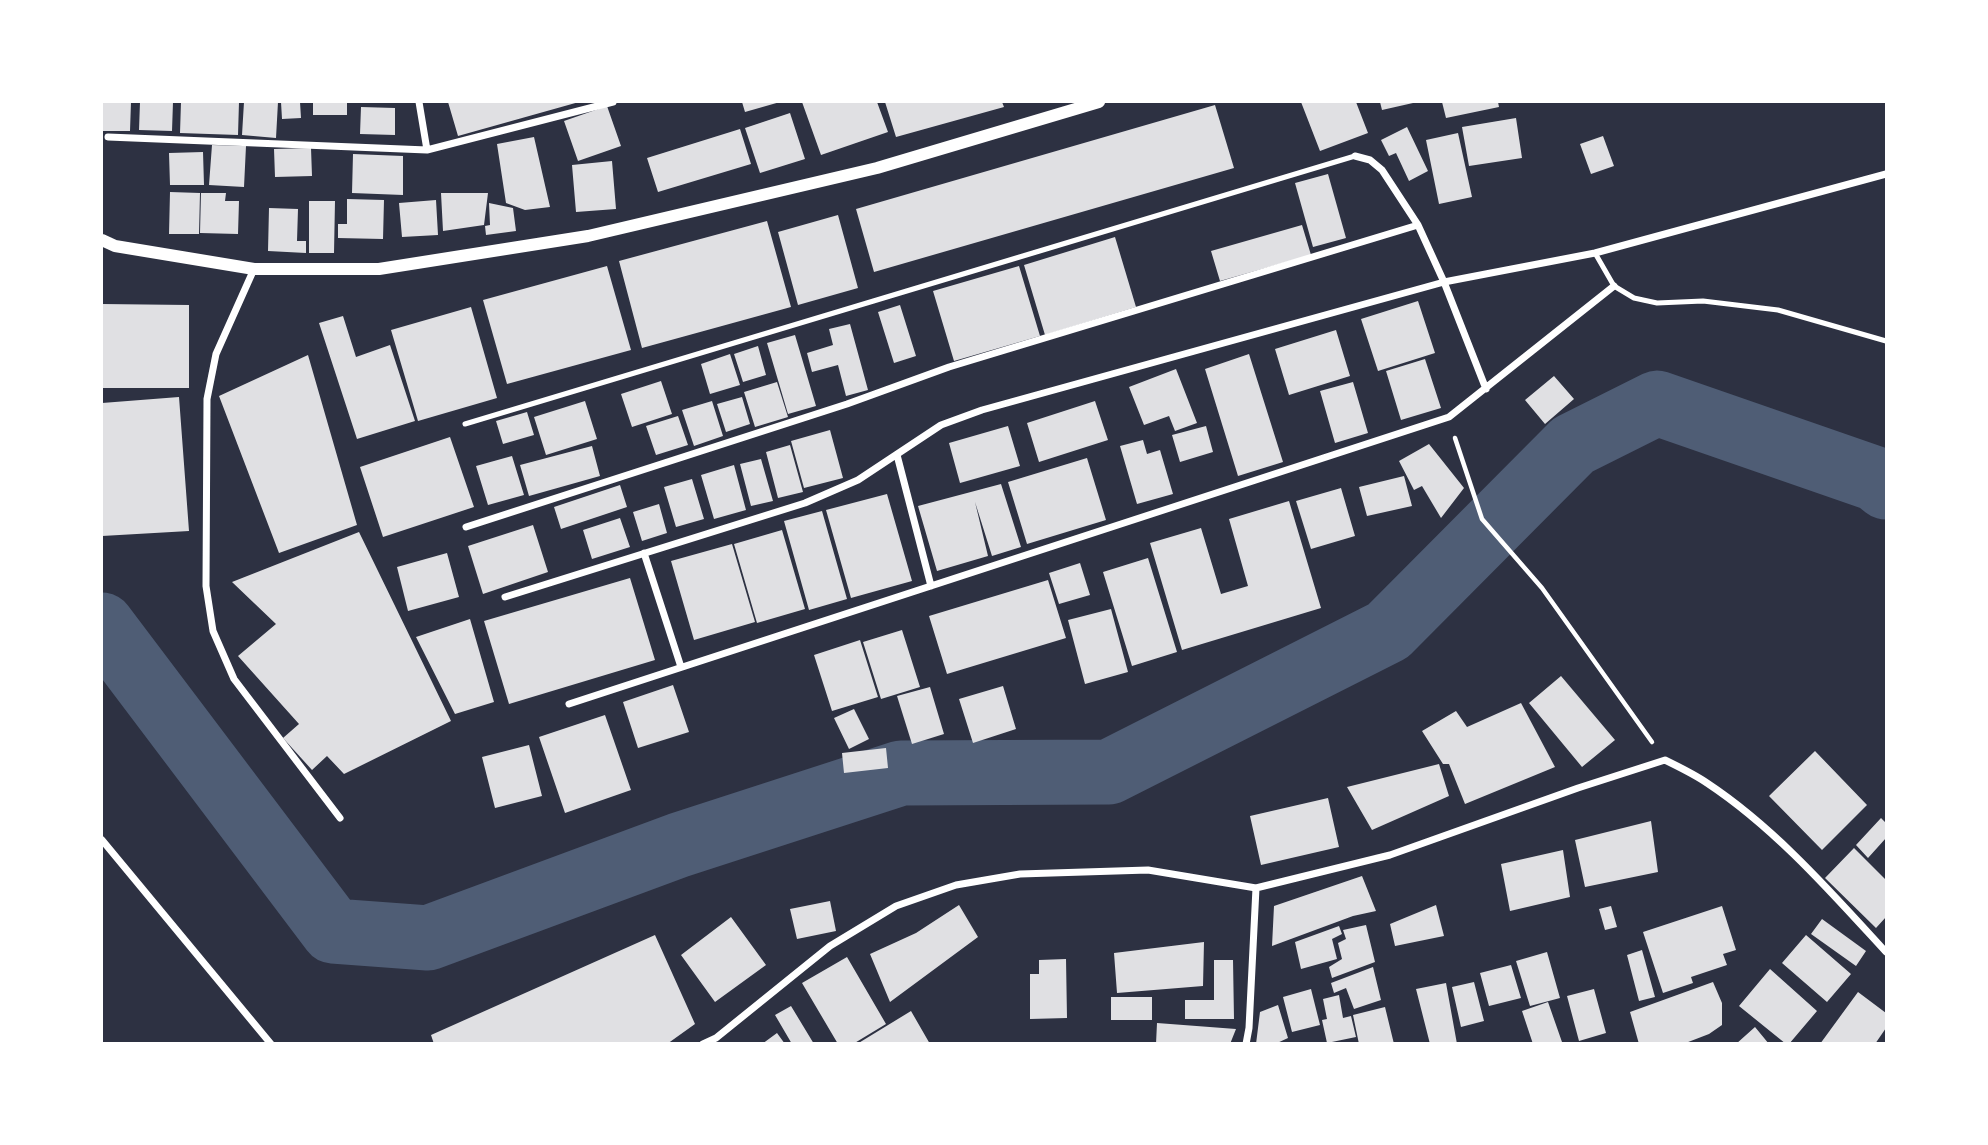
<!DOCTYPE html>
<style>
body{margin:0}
#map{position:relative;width:1988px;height:1145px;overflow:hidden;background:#2d3142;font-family:"Open Sans",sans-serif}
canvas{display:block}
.frame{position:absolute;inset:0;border:103px solid #fff;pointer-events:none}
</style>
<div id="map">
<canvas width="1988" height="1145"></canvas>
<div class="frame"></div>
</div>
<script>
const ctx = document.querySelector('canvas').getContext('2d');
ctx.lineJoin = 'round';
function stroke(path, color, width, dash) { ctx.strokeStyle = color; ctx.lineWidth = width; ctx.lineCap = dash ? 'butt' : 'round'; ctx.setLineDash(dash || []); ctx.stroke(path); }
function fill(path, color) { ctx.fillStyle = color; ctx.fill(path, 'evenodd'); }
const river = new Path2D(`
 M102 625 333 931 428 938 679 845 901 773 1109 772 1388 631 1573 445 1657 403 1876 479 1886 487`);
const building = new Path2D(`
 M102 102H131L130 131H102Z
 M140 102H173L172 131 139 130Z
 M181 102H239L238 135 180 133Z
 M244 102H278L276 138 242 135Z
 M281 102H300L301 118 282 119Z
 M313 102H347V115H313Z
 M448 102H579L458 136Z
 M742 102H780L745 112Z
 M802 102H877L888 132 821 155Z
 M885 102H1002L1004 107 896 137Z
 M1301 102H1356L1368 133 1320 151Z
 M1380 102H1413V103L1382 110Z
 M1442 102H1498L1499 107 1446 118Z
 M1215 105 1234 168 874 272 856 209Z
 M607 106 621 146 578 161 564 121Z
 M361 107 395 108V135L360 134Z
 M790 113 805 159 760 173 745 128Z
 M1516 118 1522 158 1469 166 1462 127Z
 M1407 127 1428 171 1409 181 1396 153 1389 156 1381 140Z
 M740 129 751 164 658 192 647 158Z
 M1458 133 1472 197 1439 204 1426 140Z
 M1603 136 1614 166 1591 174 1580 144Z
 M534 137 550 207 525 210 506 203 497 144Z
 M212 145 246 146 244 187 209 185Z
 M311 148 312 176 275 177 274 149Z
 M203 152 204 185H170L169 153Z
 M353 154 403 156V195L352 193Z
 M612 161 616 209 576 212 572 165Z
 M1328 174 1346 238 1313 247 1295 183Z
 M170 192 200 193 199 234H169Z
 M201 193H226L225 201H239L238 234 200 233Z
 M441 193H488L484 225 443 231Z
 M347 199 384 200 383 239 338 238V224H347Z
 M436 200 438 235 402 237 399 203Z
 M309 201H335L334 253H309Z
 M489 203 513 208 516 231 486 235 485 226 490 225Z
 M269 208 298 209 297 241H306V253L268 251Z
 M838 215 858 288 798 305 778 232Z
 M767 221 791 307 642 348 619 261Z
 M1302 225 1311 255 1220 281 1211 251Z
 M1115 237 1136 307 1045 335 1024 265Z
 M607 266 631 350 507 384 483 300Z
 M1019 266 1040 336 954 361 933 291Z
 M1418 301 1435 353 1378 371 1361 319Z
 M102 304 189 305V388H102Z
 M900 305 916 356 894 363 878 312Z
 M471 307 497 398 418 421 391 330Z
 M343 316 356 357 390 345 415 421 357 439 319 323Z
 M850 324 868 390 846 396 838 365 812 372 807 353 833 345 829 329Z
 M1336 330 1350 376 1289 395 1275 349Z
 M795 335 816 406 788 414 767 343Z
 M758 346 766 375 743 382 734 354Z
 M730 354 740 385 710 394 701 364Z
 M1249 354 1283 462 1238 476 1205 369Z
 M308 355 357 525 279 553 219 396Z
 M1425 359 1441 408 1401 420 1386 371Z
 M1176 369 1197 423 1175 431 1169 416 1144 425 1129 387Z
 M1554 376 1574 399 1545 424 1525 400Z
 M661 381 672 414 632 427 621 394Z
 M777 382 788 417 755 427 744 392Z
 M1353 382 1368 433 1335 443 1320 391Z
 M179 397 189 531 102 536V403Z
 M742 397 750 424 726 432 717 404Z
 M585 401 597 439 546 455 534 417Z
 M712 401 723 436 694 446 682 410Z
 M1095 401 1108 440 1039 462 1027 423Z
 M527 412 534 435 503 444 496 421Z
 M678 416 688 445 656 455 646 426Z
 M1008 426 1020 466 960 483 949 443Z
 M1206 426 1213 452 1180 462 1172 435Z
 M830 430 843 478 804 488 791 441Z
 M450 437 474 507 383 537 360 467Z
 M1143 440 1147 454 1160 450 1173 494 1137 504 1120 446Z
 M1429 444 1464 488 1441 518 1422 486 1414 490 1399 461Z
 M790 445 803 492 778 498 766 452Z
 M592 446 600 476 529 496 520 465Z
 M512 456 524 495 488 505 476 466Z
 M1087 458 1106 520 1027 544 1008 482Z
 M761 459 773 501 751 506 740 464Z
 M734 465 746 510 714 519 701 475Z
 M1404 476 1412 506 1367 516 1359 487Z
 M692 479 704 519 676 527 664 487Z
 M1001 484 1021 547 992 556 975 502 988 556 937 571 918 506Z
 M620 485 627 507 561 529 554 507Z
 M1341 488 1355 536 1311 549 1296 501Z
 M887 494 912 581 851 598 826 510Z
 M1289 501 1321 608 1182 650 1150 543 1201 528 1221 594 1248 586 1229 519Z
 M659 504 667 533 642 541 633 512Z
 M822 511 847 599 809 610 784 521Z
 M620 518 630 547 592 559 583 530Z
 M533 525 548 572 483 594 468 546Z
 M782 530 805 609 757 623 734 544Z
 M359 532 451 721 344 774 327 756 312 770 283 738 299 724 238 656 276 624 232 582Z
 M732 544 755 622 694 640 671 561Z
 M447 553 459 597 408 611 397 567Z
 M1148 558 1177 652 1132 666 1103 572Z
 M1080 563 1090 595 1059 604 1049 573Z
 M630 578 655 660 509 704 484 621Z
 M1048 580 1066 638 947 674 929 616Z
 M1111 609 1128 672 1085 684 1068 620Z
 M470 619 494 702 455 714 416 637Z
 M902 630 920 687 881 699 863 642Z
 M860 640 878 697 832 711 814 655Z
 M1561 676 1615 740 1582 767 1529 703Z
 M673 685 689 732 638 748 623 702Z
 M1003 686 1016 729 973 743 959 699Z
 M930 687 944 734 912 744 897 696Z
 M1521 703 1555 767 1465 804 1449 764H1443L1422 731 1456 711 1467 727Z
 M854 709 869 739 849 749 834 718Z
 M605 715 631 790 565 813 539 737Z
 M529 745 542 796 495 808 482 757Z
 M886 748 888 768 844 773 842 753Z
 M1815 751 1867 805 1822 850 1769 796Z
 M1439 764 1449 796 1372 830 1347 787Z
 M1328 798 1339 847 1261 865 1250 816Z
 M1881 818 1886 823V838L1868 858 1856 845Z
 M1651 821 1658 872 1585 887 1575 840Z
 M1854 848 1886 880V917L1876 928 1825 878Z
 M1563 850 1570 897 1510 911 1501 864Z
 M1362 876 1376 911 1353 916 1272 946 1274 906Z
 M830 901 836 931 797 939 790 909Z
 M959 905 978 937 890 1002 870 954 916 933Z
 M1436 905 1444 936 1395 946 1390 924Z
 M1611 906 1617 927 1605 930 1599 909Z
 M1722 906 1736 950 1723 954 1727 965 1691 977 1693 983 1663 993 1643 932Z
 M731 917 766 965 715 1002 681 955Z
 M1822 919 1866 951 1856 966 1811 934Z
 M1366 925 1375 962 1332 978 1329 967 1342 959 1338 943 1346 939 1343 930Z
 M1339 926 1342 934 1332 939 1337 959 1301 969 1295 942Z
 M655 935 695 1024 667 1044H434L431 1035Z
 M1806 935 1851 974 1827 1002 1782 963Z
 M1204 942 1203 986 1117 993 1114 953Z
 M1642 950 1655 997 1639 1001 1627 955Z
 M1547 952 1560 998 1530 1006 1516 961Z
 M847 957 886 1024 853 1044H838L802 983Z
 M1066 959 1067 1018 1030 1019V974H1039V960Z
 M1214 960H1233L1234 1019H1185V1000H1214Z
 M1511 965 1521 998 1489 1006 1480 973Z
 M1373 967 1381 1000 1354 1009 1346 988 1334 993 1331 983Z
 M1770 969 1817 1011 1789 1044H1786L1739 1006Z
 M1474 982 1484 1021 1461 1027 1452 987Z
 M1713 982 1722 1003V1025L1709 1034 1683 1044H1639L1630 1012Z
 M1446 983 1457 1044H1430L1416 989Z
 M1311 989 1320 1025 1292 1032 1283 997Z
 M1594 989 1606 1033 1579 1041 1567 996Z
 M1858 992 1886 1013V1028L1875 1044H1820Z
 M1339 995 1343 1018 1351 1016 1356 1037 1327 1043 1322 1020 1327 1019 1323 999Z
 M1111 997H1152V1020H1111Z
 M1548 1002 1562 1042 1533 1044 1522 1011Z
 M1278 1005 1288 1038 1275 1044H1256L1260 1012Z
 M791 1006 814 1044H792L775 1015Z
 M1385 1007 1394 1044H1359L1353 1015Z
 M911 1011 930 1044H857Z
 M1157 1023 1236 1029 1230 1044H1156Z
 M1755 1027 1769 1044H1736Z
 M777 1033 785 1044H762Z`);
const path = new Path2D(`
 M1455 438 1482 519 1542 588 1652 742`);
const service = new Path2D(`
 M1595 253 1614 286 1634 298 1657 303 1703 301 1778 310 1886 341
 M465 424 1355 156`);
const minor = new Path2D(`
 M419 102 427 150
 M108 137 427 150 613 102
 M1355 156 1370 160 1382 170 1418 225 1444 282 1486 389
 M254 269 216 354 207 399 206 586 213 631 234 679 340 818
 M897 455 931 586
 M466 527 847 404 949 367 1418 225
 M644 553 681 667
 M505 597 805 503 858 480 941 425 982 410 1444 282 1595 253 1886 174
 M569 704 1449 417 1614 286
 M102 840 271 1044
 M703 1044 716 1038 830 946 896 906 956 885 1020 874 1148 870 1256 888 1390 855 1578 788 1665 760C1679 767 1694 774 1707 783 1775 828 1831 892 1886 952
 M1246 1044 1249 1028 1256 888`);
const tertiary = new Path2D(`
 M102 240 115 246 254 269H379L588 236 877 168 1099 102`);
stroke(river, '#4f5d75', 65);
fill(building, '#e0e0e3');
stroke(path, '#fff', 4.5);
stroke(service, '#fff', 5);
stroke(minor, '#fff', 7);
stroke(tertiary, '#fff', 12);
</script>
